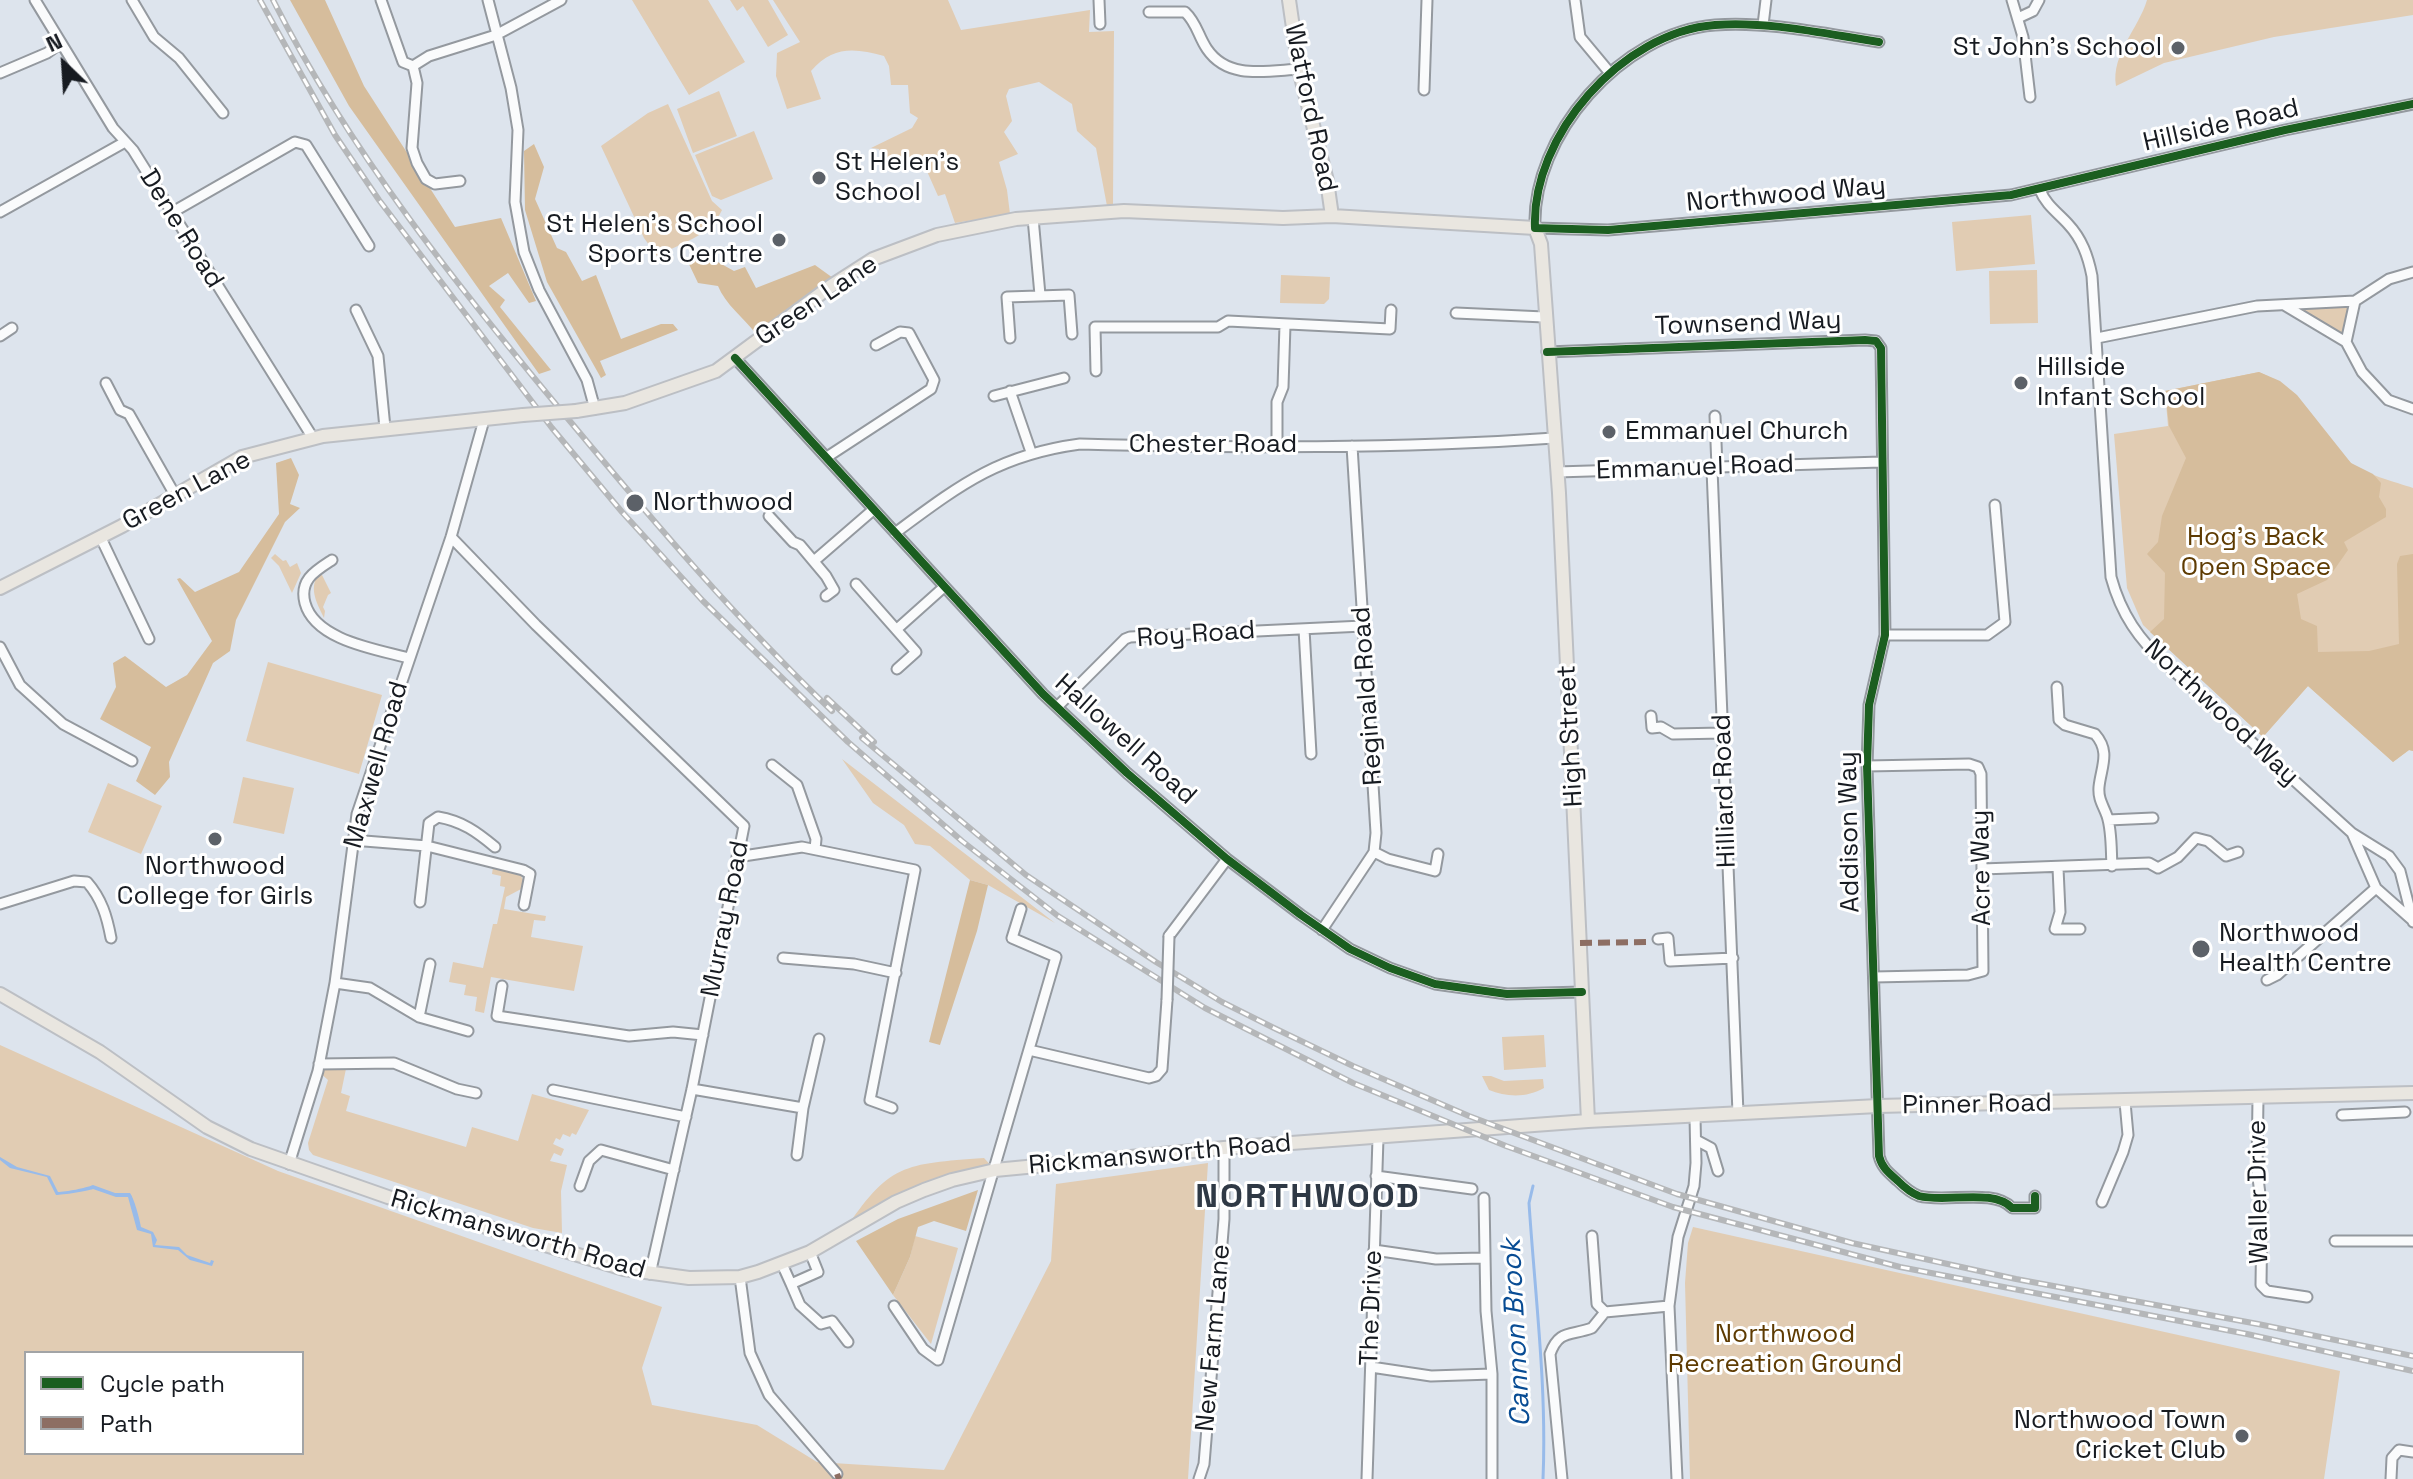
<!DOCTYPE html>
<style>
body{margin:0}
#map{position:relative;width:2413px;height:1479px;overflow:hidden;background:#dde4ed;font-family:"Space Grotesk",sans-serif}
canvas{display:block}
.legend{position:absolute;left:24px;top:1351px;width:280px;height:104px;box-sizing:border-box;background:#fff;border:2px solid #a2a4a6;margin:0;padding:10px 14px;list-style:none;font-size:24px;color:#171b21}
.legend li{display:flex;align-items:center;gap:16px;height:40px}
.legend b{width:40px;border:2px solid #a2a4a6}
.north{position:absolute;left:24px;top:24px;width:80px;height:80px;-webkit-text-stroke:6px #fff;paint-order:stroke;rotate:335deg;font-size:22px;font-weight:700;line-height:32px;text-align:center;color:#171b21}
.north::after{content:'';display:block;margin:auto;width:28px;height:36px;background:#171b21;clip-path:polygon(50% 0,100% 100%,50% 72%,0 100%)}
</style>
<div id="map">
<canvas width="2413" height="1479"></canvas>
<ul class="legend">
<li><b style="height:10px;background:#1b5e20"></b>Cycle path</li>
<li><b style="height:10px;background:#8d6e63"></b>Path</li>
</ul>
<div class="north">N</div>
</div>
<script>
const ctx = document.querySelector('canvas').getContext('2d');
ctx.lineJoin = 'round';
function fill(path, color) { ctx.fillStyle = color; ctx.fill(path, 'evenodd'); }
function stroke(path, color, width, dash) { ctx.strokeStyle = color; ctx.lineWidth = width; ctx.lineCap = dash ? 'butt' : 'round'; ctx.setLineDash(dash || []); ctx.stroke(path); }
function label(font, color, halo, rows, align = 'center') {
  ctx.font = font + ' "Space Grotesk",sans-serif'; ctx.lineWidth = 6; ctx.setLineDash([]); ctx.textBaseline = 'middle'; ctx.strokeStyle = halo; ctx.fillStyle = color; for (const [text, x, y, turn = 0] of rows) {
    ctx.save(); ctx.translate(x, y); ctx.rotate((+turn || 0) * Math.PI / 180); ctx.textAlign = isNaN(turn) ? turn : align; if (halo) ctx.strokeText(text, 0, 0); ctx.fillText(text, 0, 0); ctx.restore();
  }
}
const green = new Path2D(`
 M632 0H708L745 62 689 95Z
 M730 0H768L788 35 768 47 743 6 737 11Z
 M773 0H948L961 30 1090 10 1089 32 1114 31 1113 204 1107 206 1096 148 1077 131 1072 104 1039 82 1009 89 1006 96 1012 121 1004 132 1018 154 999 162 1007 190 1010 214 955 223 945 194 938 196 922 160 890 172 879 149 871 148 912 128 918 118 910 113 908 85H891L889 66 884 56C854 48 833 46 811 71L821 99 787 109 776 76 777 53 800 42Z
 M2147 0H2413V15L2274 37 2164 63 2116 86C2111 54 2139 28 2147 0Z
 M719 91 737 136 693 153 677 109Z
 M668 104 712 201 722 210C710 237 680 243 657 256L644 238 601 146 648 113Z
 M754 131 773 179 721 200 712 196 695 155Z
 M2031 215 2035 264 1956 271 1952 222Z
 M2037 270 2038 323 1990 324 1989 271Z
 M1281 275 1330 277 1329 299 1324 304 1280 303Z
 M2355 301 2345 342 2284 305Z
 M2259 372C2308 393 2316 428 2350 462 2362 474 2396 482 2413 488V751L2409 750 2393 762 2308 686 2263 737 2143 625 2127 588 2114 434 2168 426 2165 391Z
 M275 554 283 561 286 560 290 567 297 563 301 573 292 593 279 566 271 558Z
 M320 571 331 593 328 595 323 607 325 611 324 618C316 601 308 588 320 571Z
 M268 662 382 695 359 774 246 741Z
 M842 759 1055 923 988 885 970 880 930 846 915 844 904 825 873 803Z
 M243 777 294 788 284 834 233 823Z
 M108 783 162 806 141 854 88 832Z
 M493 867 520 874 524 882 523 888 506 897 504 909 546 916 545 921 534 920 531 937 583 946 574 991 491 977 484 1013 475 1011 477 997 464 995 466 985 449 982 453 962 483 968 493 924H497L505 887 500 886 501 876 492 874Z
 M1544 1035 1546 1067 1504 1070 1502 1037Z
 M0 1045 278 1171 662 1307 642 1368 652 1405 757 1425 817 1462 944 1470 1051 1261 1056 1184 1208 1163 1188 1479H0ZM26 1353H302V1453H26Z
 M319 1064H347L341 1093 350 1096 346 1111 466 1147 472 1127 518 1141 532 1094 589 1110 576 1135 572 1133 570 1137 563 1134 560 1140 556 1138 553 1144 564 1149 561 1156 554 1153 550 1161 567 1165 561 1191 562 1233 533 1228 313 1155 309 1150 308 1143 328 1080 318 1071Z
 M1482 1076H1491L1504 1081 1543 1079 1544 1088C1527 1098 1506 1097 1489 1090Z
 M984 1158 995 1170 952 1180 843 1233C889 1163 904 1164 984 1158Z
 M1693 1227 2340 1371 2324 1479H1690L1685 1283 1688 1243Z
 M915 1236 958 1248 931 1344 893 1295 910 1257Z`);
const forest = new Path2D(`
 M290 0H325L364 86 455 227 501 218 536 301 529 303 508 273 489 286 505 300 500 307 551 370 539 374 349 106Z
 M534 144 544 167 535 199 557 248 566 252 582 281 596 275 621 339 661 324H673L678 330 600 361 606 375 601 378 547 282 525 210 524 151Z
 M707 256 734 271 745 267 756 288 815 265 833 278 756 334C744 318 725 304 718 286L698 283 687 260Z
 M2259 372 2280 381 2297 395 2351 463 2373 474 2381 483 2379 497 2386 509V517L2344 542 2348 550 2327 580 2297 594 2301 619 2317 626 2318 652 2369 651 2399 644 2397 564 2400 556 2413 554V751L2409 750 2393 762 2308 686 2263 737 2150 632 2164 619 2165 573 2147 554 2158 542 2162 516 2186 458 2169 426 2165 391Z
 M291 458 299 475 290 504 300 508 285 522 236 620 230 651 213 663 169 762 170 777 155 795 136 781 151 747 100 719 116 687 113 663 125 656 166 687 187 675 212 641 177 579 180 578 195 592 239 572 279 514 276 463Z
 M970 880 988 885 977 931 940 1045 929 1042Z
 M978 1190 966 1231 934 1221 918 1227 910 1257 893 1295 856 1241 898 1219Z`);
const water = new Path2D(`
 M0 1157 17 1167 50 1176 58 1192C66 1192 86 1188 93 1185L115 1193H130C134 1198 140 1220 141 1227L153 1232 157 1240 155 1245 179 1247 187 1255 210 1263 211 1260 214 1261 212 1266 190 1260 178 1250 153 1247 151 1234 137 1230 128 1197H116L93 1189C88 1191 62 1195 56 1195L47 1177 10 1168 0 1160Z`);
const stream = new Path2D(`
 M1533 1186 1529 1203C1535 1295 1547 1387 1543 1479`);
const minor = new Path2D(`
 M35 0 113 128 133 150 313 438
 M132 0 154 37 179 58 223 113
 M381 0 403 62 413 66 429 56 496 35 561 0
 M488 0 511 88 518 130 515 202 524 252 539 290 587 380 595 409
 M1099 0 1100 24
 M1575 0 1580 37 1610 73
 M2012 0 2023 37 2030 97
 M1149 12H1185C1197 23 1198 36 1207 49 1228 80 1266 71 1299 69
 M2018 18 2033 11 2039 0
 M1763 25 1766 0
 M1879 42C1826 34 1769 21 1715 25 1622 32 1531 136 1535 228L1608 230 2011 195 2285 130 2413 104
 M413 66 417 83 412 148 417 163 426 179 435 184 460 181
 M0 73 47 53 61 43
 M1424 90 1427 0
 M2040 190C2046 205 2057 212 2068 224 2082 239 2088 256 2092 276L2111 577C2121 614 2139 640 2167 665L2352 833 2389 856 2400 871 2413 922
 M0 212 125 142
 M171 213 295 142 306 145 369 246
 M1033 218 1040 295
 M2284 305 2346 342 2362 372 2388 400 2413 409
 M356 310 378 356 385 428
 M1456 313 1544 317
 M0 336 12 328
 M1010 338 1007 297 1069 295 1072 334
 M2097 338 2257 306 2355 301 2389 279 2413 272
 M2346 342 2355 301
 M1547 352 1865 340 1876 341 1881 348 1885 635 1869 705 1867 766 1879 1156C1882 1168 1889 1173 1898 1181 1904 1187 1911 1193 1919 1196 1945 1203 1994 1188 2012 1208H2035V1196
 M735 358 1043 694 1127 773 1227 859 1301 915 1350 949 1390 968 1435 984 1507 994 1582 992
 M1096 371 1095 327H1218L1228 321 1390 329 1391 310
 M106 383 120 410 129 414 175 495
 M1010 391 1031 452
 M994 396 1064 378
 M1715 416 1717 468
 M1277 447V402L1283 387 1285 325
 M827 457 931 389 934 380 909 333 900 332 876 345
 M1712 469 1738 1113
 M1557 472 1881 462
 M769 516 793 542 800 545 826 576 834 590 826 596
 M895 533C960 485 998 455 1080 444 1238 448 1396 449 1554 438
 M100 536 149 639
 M451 537 536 625 744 826 692 1089 650 1274
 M332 560C315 571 299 580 305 603 315 640 375 649 409 658
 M814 561 873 510
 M856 584 916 652 897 669
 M897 629 944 587
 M1304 629 1311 754
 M1885 635H1987L2005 622 1995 505
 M0 647 20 685 63 724 132 761
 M2057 687 2059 720 2065 725 2095 734C2111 752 2101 767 2099 787 2098 799 2103 805 2107 816 2112 831 2111 851 2112 866
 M1057 707 1125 639 1130 637 1363 626
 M1651 716 1652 728 1661 727 1673 734 1723 733
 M772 765 797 785 816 839 815 849
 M1867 766 1969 764 1978 767 1981 774 1983 971 1968 975 1874 977
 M2108 820 2153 818
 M2352 833 2376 888 2412 920
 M352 840 427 846 523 870 530 874 524 905
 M1374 852 1388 859 1435 871 1438 854
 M737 857 802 847 915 870 870 1100 892 1108
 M2058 868 2060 912 2055 929H2080
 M1982 869 2149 863 2158 868 2178 857 2196 838 2208 841 2226 856 2238 852
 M420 902 429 823 438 817C462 821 477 832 495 847
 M0 904 74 881 87 882C102 899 107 917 111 938
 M1322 930 1374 852 1376 833 1352 446
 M1169 936 1227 859
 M1658 939 1668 938 1670 961 1733 958
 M783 958 854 964 896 973
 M2267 980 2277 975 2376 888
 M335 983 370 988 419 1017 468 1031
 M502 986 497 1016 629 1036 673 1032 703 1035
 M419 1017 430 964
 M1029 1050 1149 1078 1156 1076 1162 1069 1167 1000
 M319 1064 394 1063 457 1089 476 1093
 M692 1089 803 1108
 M553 1090 686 1117
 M2258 1098 2257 1170 2262 1210 2261 1285 2267 1291 2307 1297
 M2342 1115 2405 1112
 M1696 1140 1711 1148 1718 1171
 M797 1155 803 1108 819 1039
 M289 1164 318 1071 335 983 357 814 451 537 484 420
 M1376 1176 1472 1189
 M580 1186 589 1161 601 1150 674 1170
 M1484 1198 1486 1311 1492 1374V1479
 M2102 1202 2123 1152 2128 1135 2125 1102
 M1592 1236 1597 1304 1605 1312
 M2335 1241H2413
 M1374 1250 1436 1259 1484 1258
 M782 1264 791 1284 818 1272 810 1252
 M740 1277 750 1353 769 1395 837 1474
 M791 1284 800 1305 821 1324 832 1321 848 1342
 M894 1306 923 1349 938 1360 1056 957 1012 938 1021 909
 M1371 1367 1431 1376 1492 1374
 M1199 1479 1204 1464 1224 1219V1148
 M1367 1479 1378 1138
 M1562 1479 1550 1354C1559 1329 1571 1336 1592 1328L1605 1312 1669 1306
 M1677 1479 1669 1306 1678 1237 1694 1186 1696 1163 1695 1117
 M2391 1479 2392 1458 2399 1450 2413 1452`);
const major = new Path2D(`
 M1289 0 1299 69 1327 181 1332 216
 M576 411 625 403 716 371 831 286 873 259 937 235 1016 219 1124 211 1283 218 1332 216 1535 228 1541 244 1559 493 1588 1121
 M0 588 122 526 242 457 323 436 523 415
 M0 994 100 1052 207 1127 251 1149 388 1197 624 1269 689 1278 740 1277 758 1272 810 1252 896 1202 924 1190 952 1180 995 1170 1224 1148 1588 1121 1878 1106 2413 1093`);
const rail = new Path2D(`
 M260 0 335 135 379 200 552 428 622 512 703 601 848 742 962 841 1058 916 1205 1008 1353 1083 1506 1146 1673 1207 1900 1267 2247 1334 2413 1371
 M273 0C351 154 459 288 569 420 653 521 737 620 832 711
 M827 698 874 742
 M862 738 1026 875 1156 962 1222 1002 1272 1027 1353 1066 1469 1116 1677 1194 1852 1243 2016 1279 2258 1324 2413 1356`);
const minorBridge = new Path2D(`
 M1167 1000 1169 936`);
const majorBridge = new Path2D(`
 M523 415 576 411`);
const quiet = new Path2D(`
 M1580 943 1652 942
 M837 1474 839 1479`);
const cycleway = new Path2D(`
 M1879 42C1826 34 1769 21 1715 25 1622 32 1531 136 1535 228L1608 230 2011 195 2285 130 2413 104
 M1547 352 1865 340 1876 341 1881 348 1885 635 1869 705 1867 766 1879 1156C1882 1168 1889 1173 1898 1181 1904 1187 1911 1193 1919 1196 1945 1203 1994 1188 2012 1208H2035V1196
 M735 358 1043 694 1127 773 1227 859 1301 915 1350 949 1390 968 1435 984 1507 994 1582 992`);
const markers = [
 [2178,48,8,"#5c6168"],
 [819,178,8,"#5c6168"],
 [779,240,8,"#5c6168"],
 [2021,383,8,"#5c6168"],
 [1609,432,8,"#5c6168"],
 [635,503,10,"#5c6168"],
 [215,839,8,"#5c6168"],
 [2201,949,10,"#5c6168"],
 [2242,1436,8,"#5c6168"]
];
const poiNames = [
 ["St John's School",2162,48,"right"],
 ["St Helen's",835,163],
 ["School",835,193],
 ["St Helen's School",763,225,"right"],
 ["Sports Centre",763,255,"right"],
 ["Hillside",2037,368],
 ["Infant School",2037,398],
 ["Emmanuel Church",1625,432],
 ["Northwood",653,503],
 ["Northwood",215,867,"center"],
 ["College for Girls",215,897,"center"],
 ["Northwood",2219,934],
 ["Health Centre",2219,964],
 ["Northwood Town",2226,1421,"right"],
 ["Cricket Club",2226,1451,"right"]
];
const streetNames = [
 ["Watford Road",1310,108,78],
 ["Hillside Road",2221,126,-13],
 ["Northwood Way",1786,195,-5],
 ["Dene Road",181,229,58],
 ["Green Lane",817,301,-34],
 ["Townsend Way",1748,324,-2],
 ["Chester Road",1213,445],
 ["Emmanuel Road",1695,468,-2],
 ["Green Lane",187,491,-28],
 ["Roy Road",1196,635,-4],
 ["Reginald Road",1368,696,-94],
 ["Northwood Way",2221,713,43],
 ["High Street",1571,736,-93],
 ["Hallowell Road",1125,740,42],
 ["Maxwell Road",377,765,-74],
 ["Hilliard Road",1725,791,-92],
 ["Addison Way",1850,832,-91],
 ["Acre Way",1982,868,-91],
 ["Murray Road",726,919,-79],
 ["Pinner Road",1977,1105,-1],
 ["Rickmansworth Road",1160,1155,-5],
 ["Waller Drive",2259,1192,-91],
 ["Rickmansworth Road",518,1235,16],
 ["The Drive",1372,1308,-88],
 ["New Farm Lane",1214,1338,-85]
];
const parkNames = [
 ["Hog's Back",2256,538],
 ["Open Space",2256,568],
 ["Northwood",1785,1335],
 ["Recreation Ground",1785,1365]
];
const waterNames = [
 ["Cannon Brook",1517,1333,-93]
];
const districtNames = [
 ["NORTHWOOD",1308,1198]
];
fill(green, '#e1ccb3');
fill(forest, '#d6bd9c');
fill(water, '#98bbea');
stroke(stream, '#98bbea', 3);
stroke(minor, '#94999f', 13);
stroke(major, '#bcbfc4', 16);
stroke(minor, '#fafbfc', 9);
stroke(major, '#e9e6e0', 12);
stroke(rail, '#b5b7b9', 6);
stroke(rail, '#fff', 3, [9]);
stroke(minorBridge, '#94999f', 13, []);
stroke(majorBridge, '#bcbfc4', 16, []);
stroke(minorBridge, '#fafbfc', 9);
stroke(majorBridge, '#e9e6e0', 12);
stroke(quiet, '#8d6e63', 6, [12, 6]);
stroke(cycleway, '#1b5e20', 8);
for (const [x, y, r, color] of markers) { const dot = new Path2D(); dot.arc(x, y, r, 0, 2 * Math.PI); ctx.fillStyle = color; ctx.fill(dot); stroke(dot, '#fff', 3); }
label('26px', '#171b21', '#fff', poiNames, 'left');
label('26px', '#171b21', '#fff', streetNames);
label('26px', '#5e3b02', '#fff', parkNames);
label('italic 28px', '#084c94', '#fff', waterNames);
ctx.letterSpacing = '2px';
label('bold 34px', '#2f3945', '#fff', districtNames);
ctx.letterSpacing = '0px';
</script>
